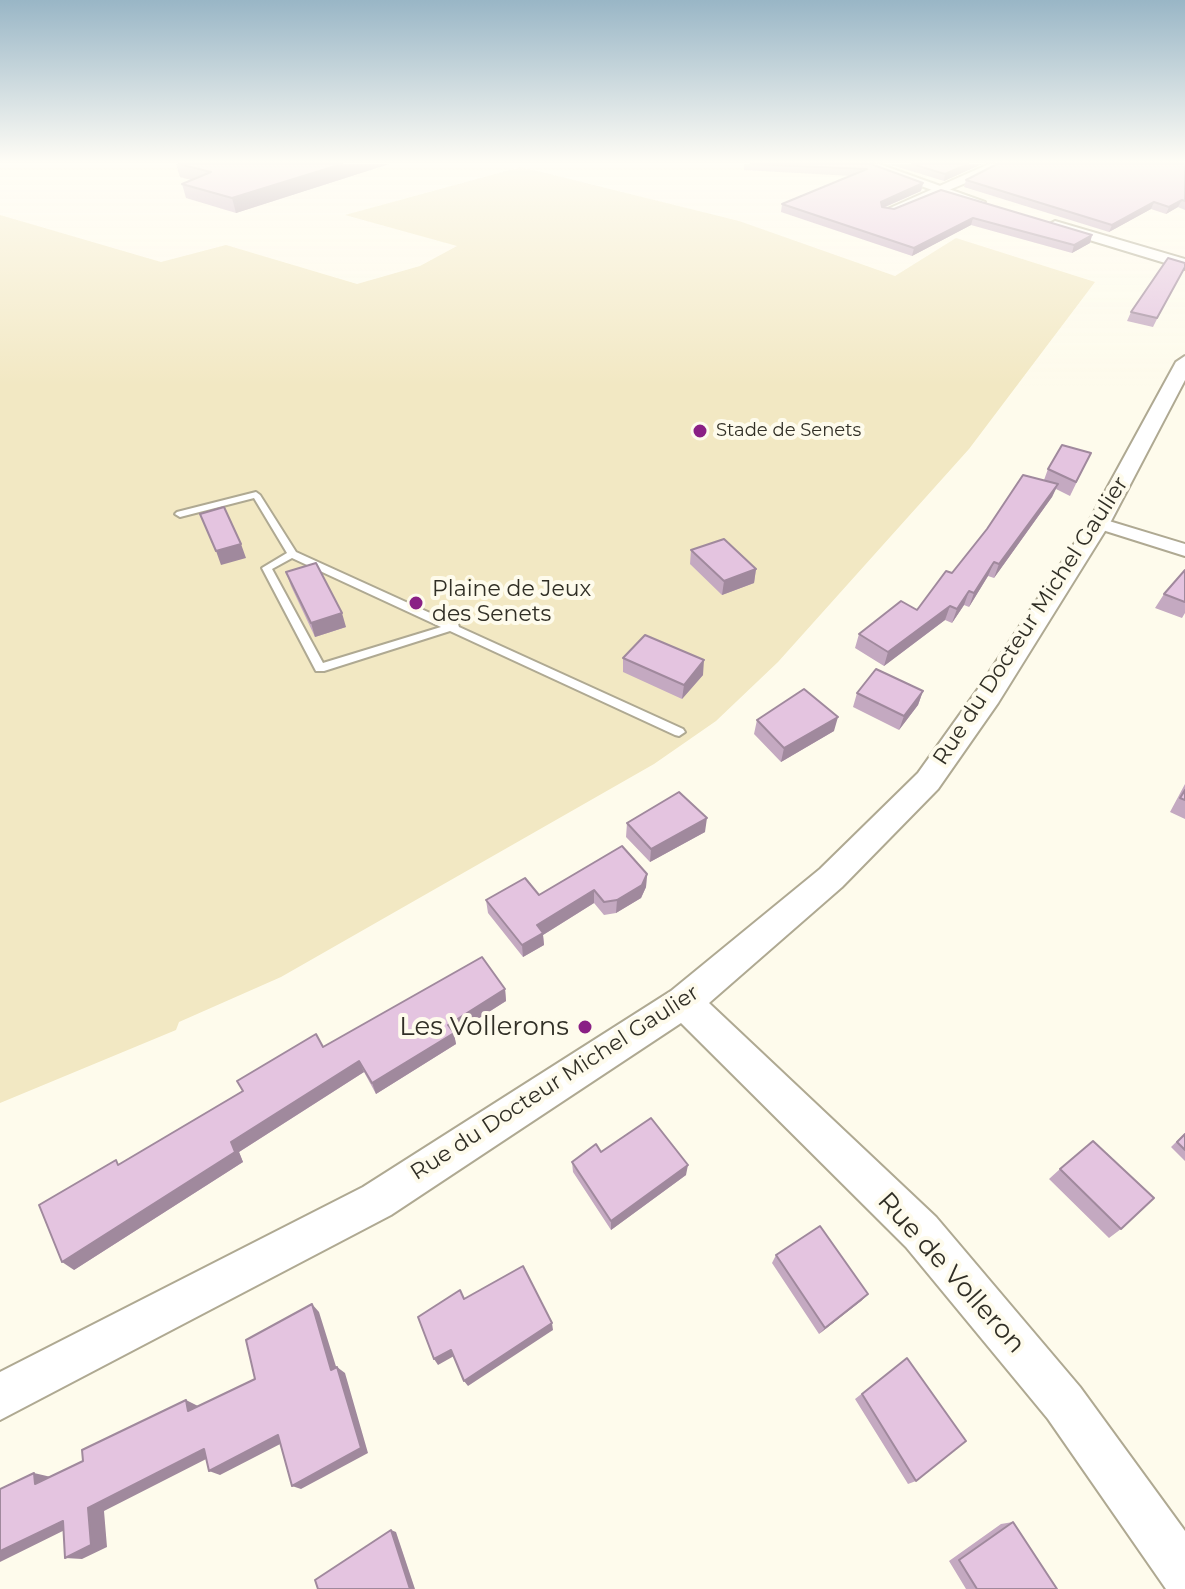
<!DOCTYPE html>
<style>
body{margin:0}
canvas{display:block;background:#fefbec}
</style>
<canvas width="1185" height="1589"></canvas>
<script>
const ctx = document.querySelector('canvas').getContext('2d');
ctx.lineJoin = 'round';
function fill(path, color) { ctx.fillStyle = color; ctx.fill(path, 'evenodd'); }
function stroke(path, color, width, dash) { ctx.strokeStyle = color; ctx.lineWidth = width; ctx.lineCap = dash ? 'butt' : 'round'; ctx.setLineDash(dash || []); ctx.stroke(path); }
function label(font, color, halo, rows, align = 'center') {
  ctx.font = font + ' Montserrat,sans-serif'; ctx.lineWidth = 8; ctx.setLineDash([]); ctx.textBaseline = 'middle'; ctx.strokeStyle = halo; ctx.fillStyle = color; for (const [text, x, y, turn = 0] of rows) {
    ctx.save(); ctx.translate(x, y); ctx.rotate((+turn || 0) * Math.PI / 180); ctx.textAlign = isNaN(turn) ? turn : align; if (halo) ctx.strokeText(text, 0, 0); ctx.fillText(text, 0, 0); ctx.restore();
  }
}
const green = new Path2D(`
 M521 167 739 221 895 276 956 238 1095 282 969 449 778 662 716 721 654 764 281 977 179 1022 176 1030 0 1103V215L161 262 226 245 357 284 420 266 457 246 345 215Z`);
const service = new Path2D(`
 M256 492 260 495 296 552 452 623 458 624 459 627 683 729 685 732 679 736 675 735 450 631 324 671H316L262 568 287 553 254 498 180 517 175 514 177 512ZM292 558 441 627 323 663 272 569Z`);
const minor = new Path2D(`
 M989 164H1001L973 180 891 214 881 212Z
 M1099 518 1185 544V556L1093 527V519Z`);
const tertiary = new Path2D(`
 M861 164H879L985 202 973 205Z
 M1055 221 1185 259V269L1050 228 1048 225Z
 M1185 356V380L1110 523 998 703 938 789 842 887 709 1003 936 1217 1080 1387 1185 1531V1589H1166L1048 1419 906 1247 681 1023 391 1215 0 1420V1372L363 1187 671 991 820 869 918 773 978 689 1088 523 1176 362Z`);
const wall = new Path2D(`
 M176 164H389L236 213 186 198 182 184 191 180 180 177Z
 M744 164H872L923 183 921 191 883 208 894 209 941 190 1092 235 1090 243 1072 253 971 225 912 256 781 212 782 204 851 176 744 170Z
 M888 164H982L944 181Z
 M1185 164V210L1178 207 1166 214 1151 209 1109 232 964 187 966 180Z
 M1185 263 1153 327 1127 321 1131 312Z
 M1091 453 1070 496 1056 489 1052 497 994 578 988 576 969 607 964 605 952 623 945 620 884 666 855 648 859 634 917 610 1044 480 1048 469Z
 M691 550 756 569 754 583 722 595 690 564Z
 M1185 570V613L1182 618 1155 608 1164 594Z
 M286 572 346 627 315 637 291 586Z
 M623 658 703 675 682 699 623 672Z
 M923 691 918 705 899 730 853 707 857 693Z
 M757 720 834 731 781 762 754 734Z
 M1185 784V819L1170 812Z
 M627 823 705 832 650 862 626 837Z
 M647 874 646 887 641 898 616 913 604 915 594 903 543 935 544 945 523 957 488 913 486 900 539 895Z
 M505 989 506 1001 454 1034 456 1044 376 1094 364 1072 239 1152 243 1162 74 1270 120 1164 323 1047Z
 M1185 1133V1161L1171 1147Z
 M601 1152 686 1175 611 1230 573 1172 572 1162Z
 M1060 1169 1121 1229 1109 1238 1049 1179Z
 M776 1255 868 1294 861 1301 819 1334 772 1263Z
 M907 1358 916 1481 908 1484 855 1399Z
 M1013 1522 1057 1589H966L949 1561 1001 1524Z`);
const shadedWall = new Path2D(`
 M342 164H389L236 213 232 198Z
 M968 164H982L944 181 945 174Z
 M923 183 921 191 880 209 881 202Z
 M1182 200 1178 207 1166 214 1169 207Z
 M1154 202 1151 209 1109 232 1112 225Z
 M973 218 971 225 912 256 914 248Z
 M1092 235 1090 243 1072 253 1074 245Z
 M1058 484 1052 497 994 578 999 564Z
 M241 544 246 558 221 565 216 551Z
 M994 562 988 576 969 607 974 593Z
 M756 569 754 583 722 595 724 581Z
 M969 591 964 605 952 623 957 609Z
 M950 606 945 620 884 666 888 652Z
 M342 613 346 627 315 637 311 623Z
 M704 660 703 675 682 699 684 685Z
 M923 691 918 705 899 730 904 716Z
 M838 717 834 731 781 762 784 748Z
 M707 818 705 832 650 862 651 849Z
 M647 874 646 887 641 898 616 913 617 900Z
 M594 890V903L543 935 544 945 523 957 522 945 537 925Z
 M505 989 506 1001 454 1034 456 1044 376 1094 372 1083 448 1025Z
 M359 1061 364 1072 239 1152 243 1162 74 1270 62 1262 231 1142Z
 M688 1165 686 1175 611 1230V1221Z
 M868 1294 861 1301 819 1334 825 1328Z
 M312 1304 319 1312 339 1376 331 1370Z
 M552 1323 553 1330 468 1386 464 1381Z
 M451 1350 454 1356 438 1365 434 1359Z
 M337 1367 345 1373 368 1453 301 1489 292 1486Z
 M186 1400 198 1406 188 1411Z
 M278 1435 288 1440 220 1475 209 1471Z
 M204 1449 216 1454 104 1511 107 1547 82 1559 65 1558 88 1508Z
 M34 1473 51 1477 35 1484Z
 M63 1521 79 1523 0 1562V1551Z
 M391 1530 396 1532 415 1589H410Z`);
const building = new Path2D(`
 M179 164H342L232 198 182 184 211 172Z
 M751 164H871L923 183 881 202 882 207 894 209 941 190 1092 235 1074 245 973 218 914 248 782 204 867 169Z
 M912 164H968L945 174Z
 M997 164H1185V201L1182 200 1169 207 1154 202 1112 225 966 180Z
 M1168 258 1185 263V267L1157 318 1131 312Z
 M1062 445 1091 453 1076 482 1048 469Z
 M1023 475 1058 484 999 564 994 562 974 593 969 591 957 609 950 606 888 652 859 634 901 601 917 610 946 571 952 573 987 529Z
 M224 507 241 544 216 551 200 514Z
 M724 539 756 569 724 581 691 550Z
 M316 563 342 613 311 623 286 572Z
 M1185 570V602L1164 594Z
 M645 635 704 660 684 685 623 658Z
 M876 669 923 691 904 716 857 693Z
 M804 689 838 717 784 748 757 720Z
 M1185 790V800L1180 798Z
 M679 792 707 818 651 849 627 823Z
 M622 846 647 874 642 885 617 900 604 902 594 890 537 925 543 933 522 945 486 900 525 878 539 895Z
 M482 957 505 989 448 1025 454 1033 372 1083 359 1061 231 1142 235 1152 62 1262 39 1205 116 1160 118 1165 243 1091 237 1081 316 1034 323 1047Z
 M651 1118 688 1165 611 1221 572 1162 596 1144 601 1152Z
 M1185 1134V1150L1177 1142Z
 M1093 1141 1154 1198 1121 1229 1060 1169Z
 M820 1226 868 1294 825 1328 776 1255Z
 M523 1266 552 1323 464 1381 451 1350 434 1359 418 1317 460 1290 464 1299Z
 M312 1304 331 1370 337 1367 361 1448 292 1486 278 1435 209 1471 204 1449 88 1508 91 1545 65 1558 63 1521 0 1551V1489L34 1473 35 1484 83 1461 82 1450 186 1400 188 1411 255 1379 246 1340Z
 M907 1358 966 1441 916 1481 862 1394Z
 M1013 1522 1057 1589H977L959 1560Z
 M391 1530 410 1589H318L315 1580Z`);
const markers = [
 [700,431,8,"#8a2085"],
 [416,603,8,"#8a2085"],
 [585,1027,8,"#8a2085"]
];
const farPoinames = [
 ["Stade de Senets",716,431]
];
const poiNames = [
 ["Plaine de Jeux",432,590],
 ["des Senets",432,615]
];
const streetNames = [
 ["Rue du Docteur Michel Gaulier",1031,621,-57],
 ["Rue du Docteur Michel Gaulier",555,1083,-33]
];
const nearPoinames = [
 ["Les Vollerons",569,1027]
];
const nearStreetnames = [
 ["Rue de Volleron",951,1273,48]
];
fill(green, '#f2e8c3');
stroke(service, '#afa992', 4);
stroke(minor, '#afa992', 4);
stroke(tertiary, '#afa992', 4);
fill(service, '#fff');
fill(minor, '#fff');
fill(tertiary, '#fff');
fill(wall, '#c4a9c1');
fill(shadedWall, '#a0899d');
fill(building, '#e4c4e0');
stroke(building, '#a0899d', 2);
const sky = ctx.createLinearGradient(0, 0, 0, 386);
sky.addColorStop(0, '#99b6c6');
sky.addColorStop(0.42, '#fffdf6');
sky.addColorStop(1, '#fffdf600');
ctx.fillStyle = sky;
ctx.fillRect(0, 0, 1185, 386);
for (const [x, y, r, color] of markers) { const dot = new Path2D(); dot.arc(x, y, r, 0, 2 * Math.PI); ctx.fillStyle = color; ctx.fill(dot); stroke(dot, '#fefbec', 3); }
label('18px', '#312f26', '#fefbec', farPoinames, 'left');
label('22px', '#312f26', '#fefbec', poiNames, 'left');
label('22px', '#312f26', '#fefbec', streetNames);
label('26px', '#312f26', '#fefbec', nearPoinames, 'right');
label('26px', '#312f26', '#fefbec', nearStreetnames);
</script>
